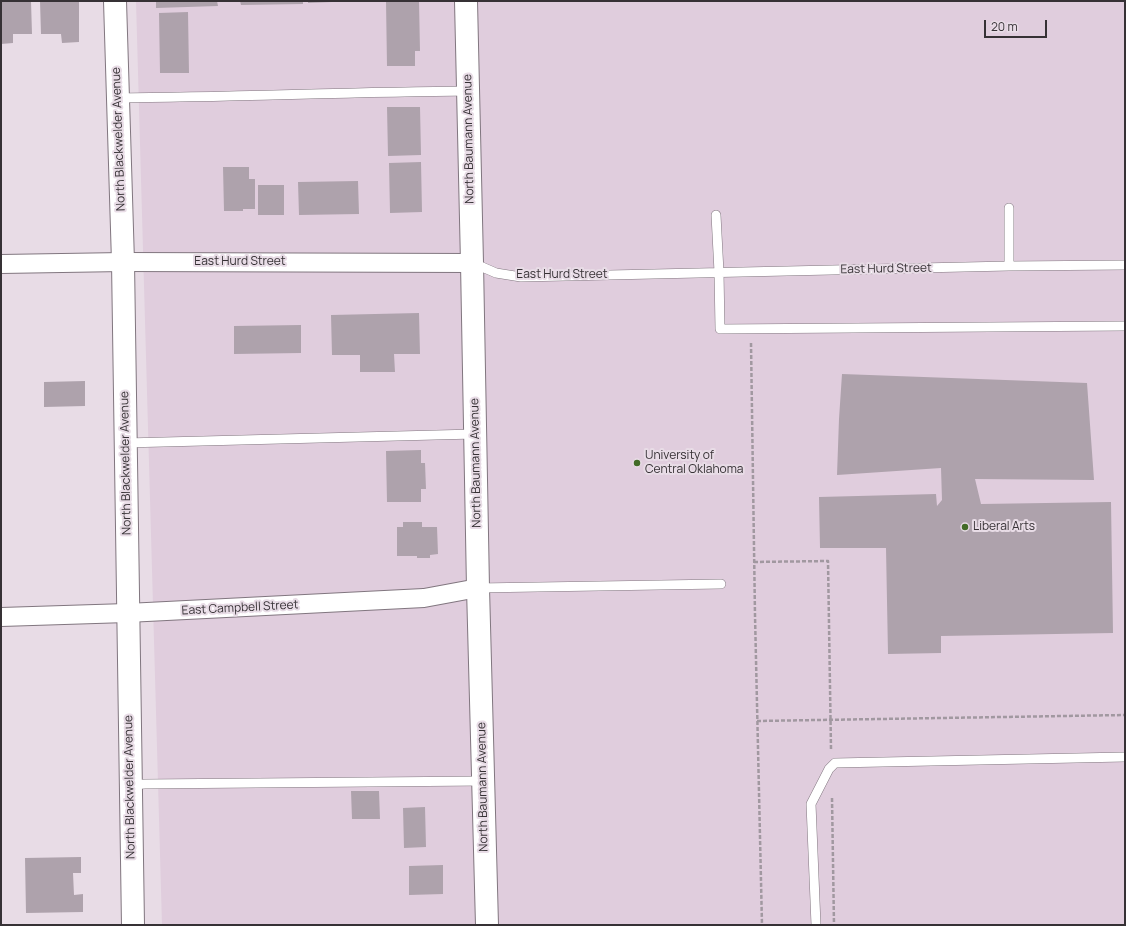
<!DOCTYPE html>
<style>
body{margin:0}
#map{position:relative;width:1126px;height:926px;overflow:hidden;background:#e8dce6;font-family:Manrope,sans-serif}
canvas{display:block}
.frame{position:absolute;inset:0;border:2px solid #363135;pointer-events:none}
.scale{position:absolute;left:984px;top:20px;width:63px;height:18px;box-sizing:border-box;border:2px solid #363135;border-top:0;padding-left:5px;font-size:12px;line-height:14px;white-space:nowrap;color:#363135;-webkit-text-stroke:3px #e8dce6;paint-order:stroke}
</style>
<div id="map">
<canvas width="1126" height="926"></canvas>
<div class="frame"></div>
<div class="scale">20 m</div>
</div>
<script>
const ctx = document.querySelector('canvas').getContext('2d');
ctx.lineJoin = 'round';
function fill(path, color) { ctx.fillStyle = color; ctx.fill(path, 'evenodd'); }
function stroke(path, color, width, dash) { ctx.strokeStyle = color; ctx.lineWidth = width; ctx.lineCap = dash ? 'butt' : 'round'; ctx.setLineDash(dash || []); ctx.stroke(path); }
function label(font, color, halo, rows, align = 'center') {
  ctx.font = font + ' Manrope,sans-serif'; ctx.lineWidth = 4; ctx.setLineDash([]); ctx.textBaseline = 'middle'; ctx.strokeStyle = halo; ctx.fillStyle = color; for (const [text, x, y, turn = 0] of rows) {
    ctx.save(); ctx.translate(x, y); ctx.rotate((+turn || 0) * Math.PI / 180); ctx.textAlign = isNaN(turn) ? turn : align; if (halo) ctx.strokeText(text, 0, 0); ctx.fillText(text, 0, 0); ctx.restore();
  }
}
const built = new Path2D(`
 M136 1H1125V925H162Z`);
const building = new Path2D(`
 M1 1H31L32 34H13V43L1 44Z
 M40 1H79V42L62 43 61 34H41Z
 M156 1H217L218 6 156 8Z
 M240 1H303V4L241 5Z
 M308 1H332V2L308 3Z
 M386 1H419L420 51H415V66H387Z
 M188 12 189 73H160L159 13Z
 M387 107H420L421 155 388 156Z
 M421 162 422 212 390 213 389 163Z
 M223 167H249V179H255V209H243V211H224Z
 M358 181 359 214 299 215 298 182Z
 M258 185H284V215H258Z
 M419 313 420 354H394L395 372H360V355H332L331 315Z
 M301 325V353L234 354V326Z
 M842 374 1087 383 1094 480 975 479 981 504 1111 502 1113 633 941 636V653L888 654 886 548H820L819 497 936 494 937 506 942 500 941 468 837 475 839 419Z
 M85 381V406L44 407V382Z
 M421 450V463H425L426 489H421V502H387L386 451Z
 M403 522H422V527H437L438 554 430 555V558H417V556H397V527H403Z
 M351 791H379L380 819H352Z
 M425 807 426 847 404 848 403 808Z
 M81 857V873H73L74 895 83 894V912L26 913 25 858Z
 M443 865V894L409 895V866Z`);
const path = new Path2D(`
 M751 343 755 615 762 925
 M754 562 828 561 831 749
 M757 721 1125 715
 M832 798 834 925`);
const service = new Path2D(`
 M118 98C234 97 351 92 468 91
 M1009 208V266
 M716 215 719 272 720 329 1125 326
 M473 263 496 273 521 277 1009 266 1125 265
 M125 443 475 434
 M478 588 721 584
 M130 785 145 784 483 781
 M816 925 811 804 829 769 835 763 1125 757`);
const minor = new Path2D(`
 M1 264 123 262 472 263
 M1 617 127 613 424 598 478 588`);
const tertiary = new Path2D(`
 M115 1 123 262 133 925
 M466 1 472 263 478 588 487 925`);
const markers = [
 [637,463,4,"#426b27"],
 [965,527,4,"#426b27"]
];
const streetNames = [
 ["North Blackwelder Avenue",119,139,-92],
 ["North Baumann Avenue",469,139,-91],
 ["East Hurd Street",240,262],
 ["East Hurd Street",886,269,-1],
 ["East Hurd Street",562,275],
 ["North Blackwelder Avenue",126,463,-91],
 ["North Baumann Avenue",476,463,-91],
 ["East Campbell Street",240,608,-3],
 ["North Blackwelder Avenue",130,787,-91],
 ["North Baumann Avenue",483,787,-91]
];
const poiNames = [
 ["University of",645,456],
 ["Central Oklahoma",645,470],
 ["Liberal Arts",973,527]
];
fill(built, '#e0cddd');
fill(building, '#aea2ac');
stroke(service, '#81767f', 10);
stroke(minor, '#81767f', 20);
stroke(tertiary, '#81767f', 24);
stroke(path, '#a198a0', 2.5, [4, 2]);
stroke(service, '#fff', 9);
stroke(minor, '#fff', 18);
stroke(tertiary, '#fff', 22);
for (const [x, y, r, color] of markers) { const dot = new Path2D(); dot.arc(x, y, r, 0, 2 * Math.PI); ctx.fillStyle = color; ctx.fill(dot); stroke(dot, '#e8dce6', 1.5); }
label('12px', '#363135', '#e8dce6', streetNames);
label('12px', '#363135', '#e8dce6', poiNames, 'left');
</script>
